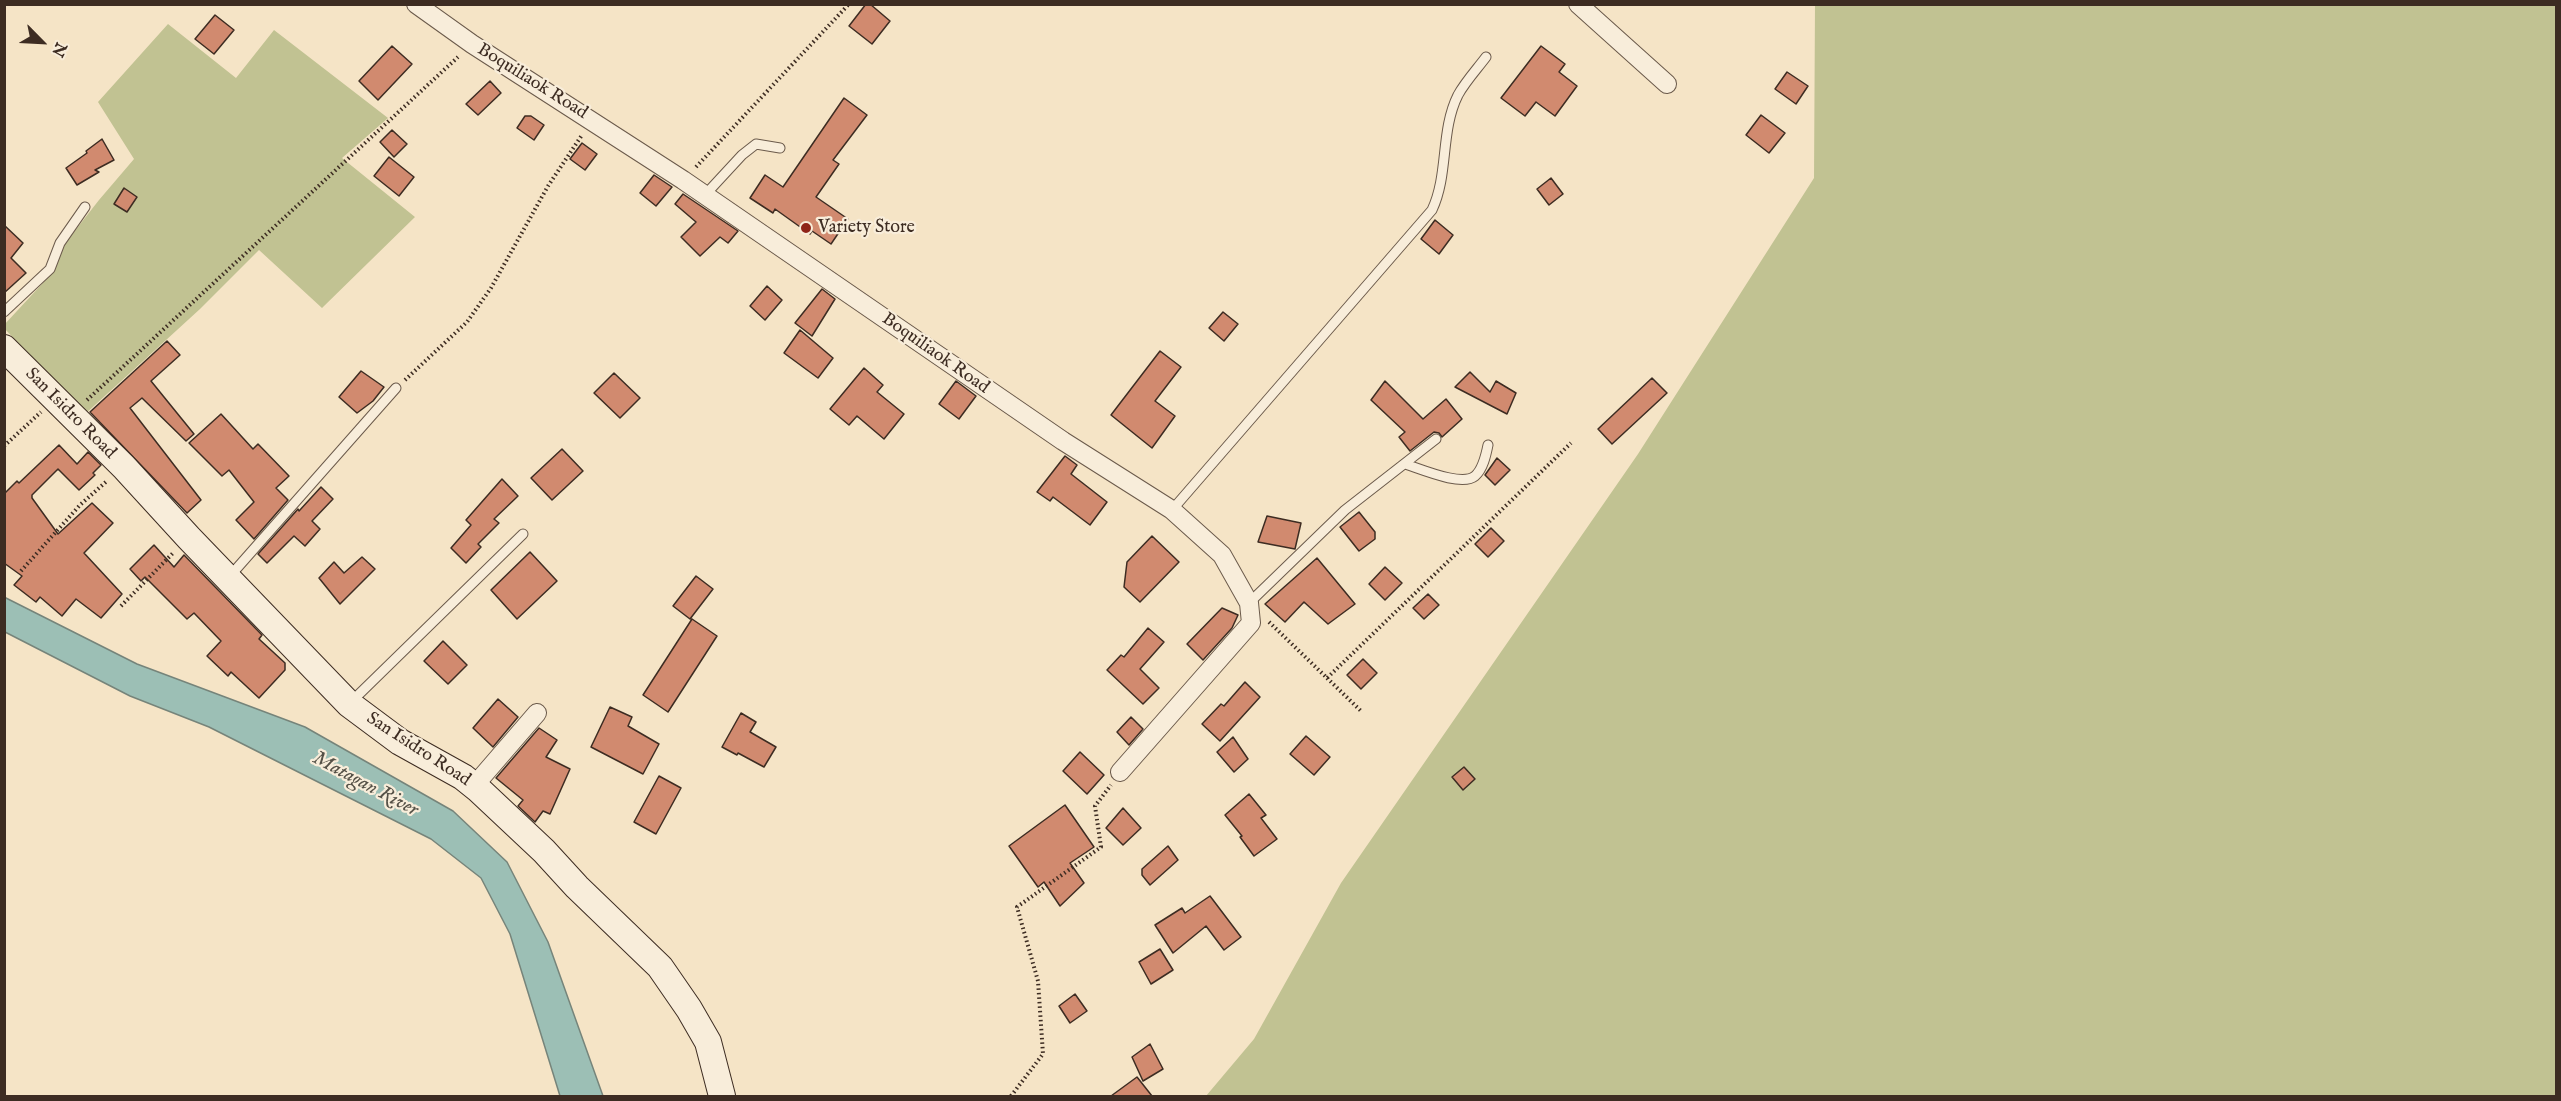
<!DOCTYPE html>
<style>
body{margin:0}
#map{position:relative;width:2561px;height:1101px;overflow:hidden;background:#f5e4c6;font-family:"IM FELL English",serif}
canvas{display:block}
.frame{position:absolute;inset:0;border:6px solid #3d2c22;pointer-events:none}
.north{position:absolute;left:12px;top:12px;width:60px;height:60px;-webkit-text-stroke:4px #f8edda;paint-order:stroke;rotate:114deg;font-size:16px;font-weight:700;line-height:24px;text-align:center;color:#3d2c22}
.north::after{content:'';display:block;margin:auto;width:21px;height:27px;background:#3d2c22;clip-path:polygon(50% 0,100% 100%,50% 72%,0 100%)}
</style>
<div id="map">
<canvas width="2561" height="1101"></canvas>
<div class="frame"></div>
<div class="north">N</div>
</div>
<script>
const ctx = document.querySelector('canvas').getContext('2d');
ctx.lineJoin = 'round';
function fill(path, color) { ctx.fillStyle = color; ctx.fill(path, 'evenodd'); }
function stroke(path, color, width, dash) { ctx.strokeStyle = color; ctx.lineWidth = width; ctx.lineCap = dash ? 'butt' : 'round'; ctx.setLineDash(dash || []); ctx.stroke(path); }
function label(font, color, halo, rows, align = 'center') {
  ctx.font = font + ' "IM FELL English",serif'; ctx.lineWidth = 4.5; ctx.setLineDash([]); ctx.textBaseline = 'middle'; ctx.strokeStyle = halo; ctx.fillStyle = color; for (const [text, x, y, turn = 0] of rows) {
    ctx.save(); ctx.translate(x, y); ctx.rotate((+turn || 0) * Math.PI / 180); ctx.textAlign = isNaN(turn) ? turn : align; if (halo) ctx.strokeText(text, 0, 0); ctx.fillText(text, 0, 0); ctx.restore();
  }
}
const green = new Path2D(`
 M1815 5H2556V1096H1206L1254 1039 1341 883 1638 454 1814 178Z
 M168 24 236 78 274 30 388 118 342 158 415 217 322 308 259 250 200 309 84 415 5 329 4 325 54 271 63 246 99 200 134 159 98 102Z`);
const water = new Path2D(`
 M4 597 137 664 305 727 453 811 507 862 548 942 603 1096H560L510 934 481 878 431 839 209 727 130 696 5 632Z`);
const building = new Path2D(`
 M866 4H870L890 21 872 44 849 26Z
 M215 15 234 30 214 54 195 39Z
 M392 46 412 64 378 100 359 81Z
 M1541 46 1565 64 1559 72 1577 86 1555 116 1536 102 1525 116 1501 98Z
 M1787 72 1808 86 1796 104 1775 89Z
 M490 81 501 93 478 115 466 104Z
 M844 98 867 115 833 160 839 164 816 197 848 219 831 244 812 231 810 234 775 209 773 213 750 198 765 175 783 187Z
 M1761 115 1785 133 1769 153 1746 135Z
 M525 116H531L544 125 534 140 517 128Z
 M392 130 407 144 394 157 380 142Z
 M102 139 114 160 95 170 99 172 77 185 66 168 87 153 86 151Z
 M582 143 597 154 585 170 570 159Z
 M389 157 414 177 399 196 374 176Z
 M654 175 672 187 656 206 640 193Z
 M1551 178 1563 194 1549 205 1537 189Z
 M124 188 137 197 127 212 114 204Z
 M683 194 738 231 728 243 720 237 700 256 681 237 696 222 675 204Z
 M1435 220 1453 235 1439 254 1421 239Z
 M4 225 23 243 11 258 26 273 4 293Z
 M767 286 782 300 765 320 750 306Z
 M822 289 835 299 812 336 795 323Z
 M1223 312 1238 324 1224 341 1209 328Z
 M800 330 833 358 818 378 784 353Z
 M167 341 180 355 151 381 194 434 186 441 142 398 130 408 201 500 187 513 90 412Z
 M1160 351 1181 367 1155 401 1175 416 1152 448 1111 415Z
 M864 368 883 385 877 392 904 414 884 439 857 416 849 425 830 409Z
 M361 371 384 387 373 401 357 413 339 397Z
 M1470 372 1490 392 1496 381 1516 393 1507 414 1455 387Z
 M614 373 640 398 620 418 594 393Z
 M1652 378 1667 393 1612 444 1598 429Z
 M956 381 976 396 959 419 939 404Z
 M1385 381 1423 419 1446 399 1462 419 1442 437 1439 433 1434 432 1410 451 1399 437 1405 432 1371 400Z
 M221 414 253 449 258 444 289 476 276 488 288 500 254 539 236 520 254 502 229 470 222 476 189 443Z
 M59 445 77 464 88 452 101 465 93 473 95 475 79 490 58 469 32 495V498L58 534 92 503 113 523 84 553 122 594 101 618 76 599 62 616 40 597 36 602 14 585 22 576 4 563V494L17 481 19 483Z
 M562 449 583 471 552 500 531 478Z
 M1065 456 1077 465 1071 474 1107 502 1090 525 1053 497 1050 501 1037 492Z
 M1497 458 1510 470 1495 485 1485 475Z
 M502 479 518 496 494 519 499 523 478 544 481 547 466 563 451 548 471 525 466 520Z
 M321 487 333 499 312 521 320 529 305 546 294 536 267 563 258 554 298 509 299 511Z
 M1359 512 1375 532V539L1359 551 1340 527Z
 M1267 516 1301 523 1295 549 1258 542Z
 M1491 528 1504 541 1488 557 1475 544Z
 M1152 536 1179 562 1140 602 1124 587 1127 562Z
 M154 545 174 567 184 555 262 635 259 639 285 663V670L259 698 231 672 228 676 207 656 221 641 194 613 187 619 145 577 141 581 130 569Z
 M530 552 557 581 517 619 491 590Z
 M362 557 375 569 340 604 319 578 334 562 344 573Z
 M1317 558 1355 604 1328 624 1304 602 1285 622 1265 604Z
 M1385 567 1402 583 1385 600 1369 584Z
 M696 576 713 589 690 619 673 606Z
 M1428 594 1439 605 1424 619 1413 608Z
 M1222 608 1238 615 1232 628 1203 660 1187 644Z
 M692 619 717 636 668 712 643 695Z
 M1148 628 1164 642 1140 669 1159 688 1143 704 1107 670 1121 655 1124 657Z
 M443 641 467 665 448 684 424 661Z
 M1363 659 1377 673 1361 689 1347 675Z
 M1245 682 1260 697 1220 741 1202 724 1221 704 1224 706Z
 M498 699 518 717 493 747 473 728Z
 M610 707 632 717 628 726 659 744 643 774 591 747Z
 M741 713 756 722 750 732 776 747 764 767 738 753 737 755 722 747Z
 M1131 717 1143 729 1129 745 1117 732Z
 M539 728 557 740 546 757 570 769 550 814 543 811 535 822 518 806 523 800 496 778Z
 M1306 736 1330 757 1314 775 1290 754Z
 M1233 737 1248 759 1234 772 1217 752Z
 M1080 752 1104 775 1087 794 1063 771Z
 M1464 767 1475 779 1463 790 1452 777Z
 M659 776 681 788 656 834 634 822Z
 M1249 794 1266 815 1261 818 1277 839 1254 856 1240 837 1242 836 1225 815Z
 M1065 805 1094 847 1070 863 1084 883 1060 906 1044 882 1038 887 1009 846Z
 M1123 808 1141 828 1123 845 1106 828Z
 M1168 846 1178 860 1150 885 1142 875V869Z
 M1210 896 1241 937 1224 950 1206 926 1173 953 1155 925 1182 908 1185 913Z
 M1160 949 1173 970 1151 984 1139 962Z
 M1075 994 1087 1011 1070 1023 1059 1006Z
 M1150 1044 1163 1069 1143 1081 1132 1057Z
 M1137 1077 1152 1096H1111Z`);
const path = new Path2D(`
 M696 167 849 4
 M405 380 467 322 491 288 548 186 582 135
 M87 400 458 57
 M4 446 41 412
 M21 571 80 505 107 481
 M121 606 173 553
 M1269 622 1327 678 1571 443
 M1327 678 1361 711
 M1011 1096 1043 1054 1038 981 1017 907 1101 847 1095 806 1111 785`);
const lane = new Path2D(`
 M705 195 742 155 756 144 780 148
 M4 312 50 269 60 243 85 207
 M1405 464C1421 469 1462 487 1475 476 1483 469 1486 455 1488 445
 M1172 510 1432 210C1449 174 1440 131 1458 95 1465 82 1477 69 1486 57
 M230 576 396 388
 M1249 603 1345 510 1436 439
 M351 702 523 534`);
const street = new Path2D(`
 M416 4 472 44 683 180 1063 441 1172 510 1222 555 1249 603 1251 623 1120 772
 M1578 4 1667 84
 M474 786 537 713`);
const secondary = new Path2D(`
 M4 348 124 467 189 538 349 704 400 742 463 777 478 789 544 851 577 887 660 967 689 1009 708 1042 722 1096`);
const markers = [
 [806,228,6,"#8f2418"]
];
const streetNames = [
 ["Boquiliaok Road",532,82,32],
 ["Boquiliaok Road",935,354,35],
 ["San Isidro Road",70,414,45],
 ["San Isidro Road",418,750,33]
];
const poiNames = [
 ["Variety Store",818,228]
];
const waterNames = [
 ["Matagan River",365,785,28]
];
fill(green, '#c1c292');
fill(water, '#9cbfb5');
stroke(water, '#76847a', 1.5);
fill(building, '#d18a6f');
stroke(building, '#3d2c22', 1.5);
stroke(lane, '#6b5a4b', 11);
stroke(street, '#6b5a4b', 20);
stroke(secondary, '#3d2c22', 28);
stroke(path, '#3d2c22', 4, [1.5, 3]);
stroke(lane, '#f8edda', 9);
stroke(street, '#f8edda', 18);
stroke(secondary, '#f8edda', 26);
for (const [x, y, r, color] of markers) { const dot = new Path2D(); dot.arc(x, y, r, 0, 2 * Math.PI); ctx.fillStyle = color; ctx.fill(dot); stroke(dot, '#f8edda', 2); }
label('18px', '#3d2c22', '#f8edda', streetNames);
label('18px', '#3d2c22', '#f8edda', poiNames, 'left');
label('italic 20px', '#555147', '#f8edda', waterNames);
</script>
